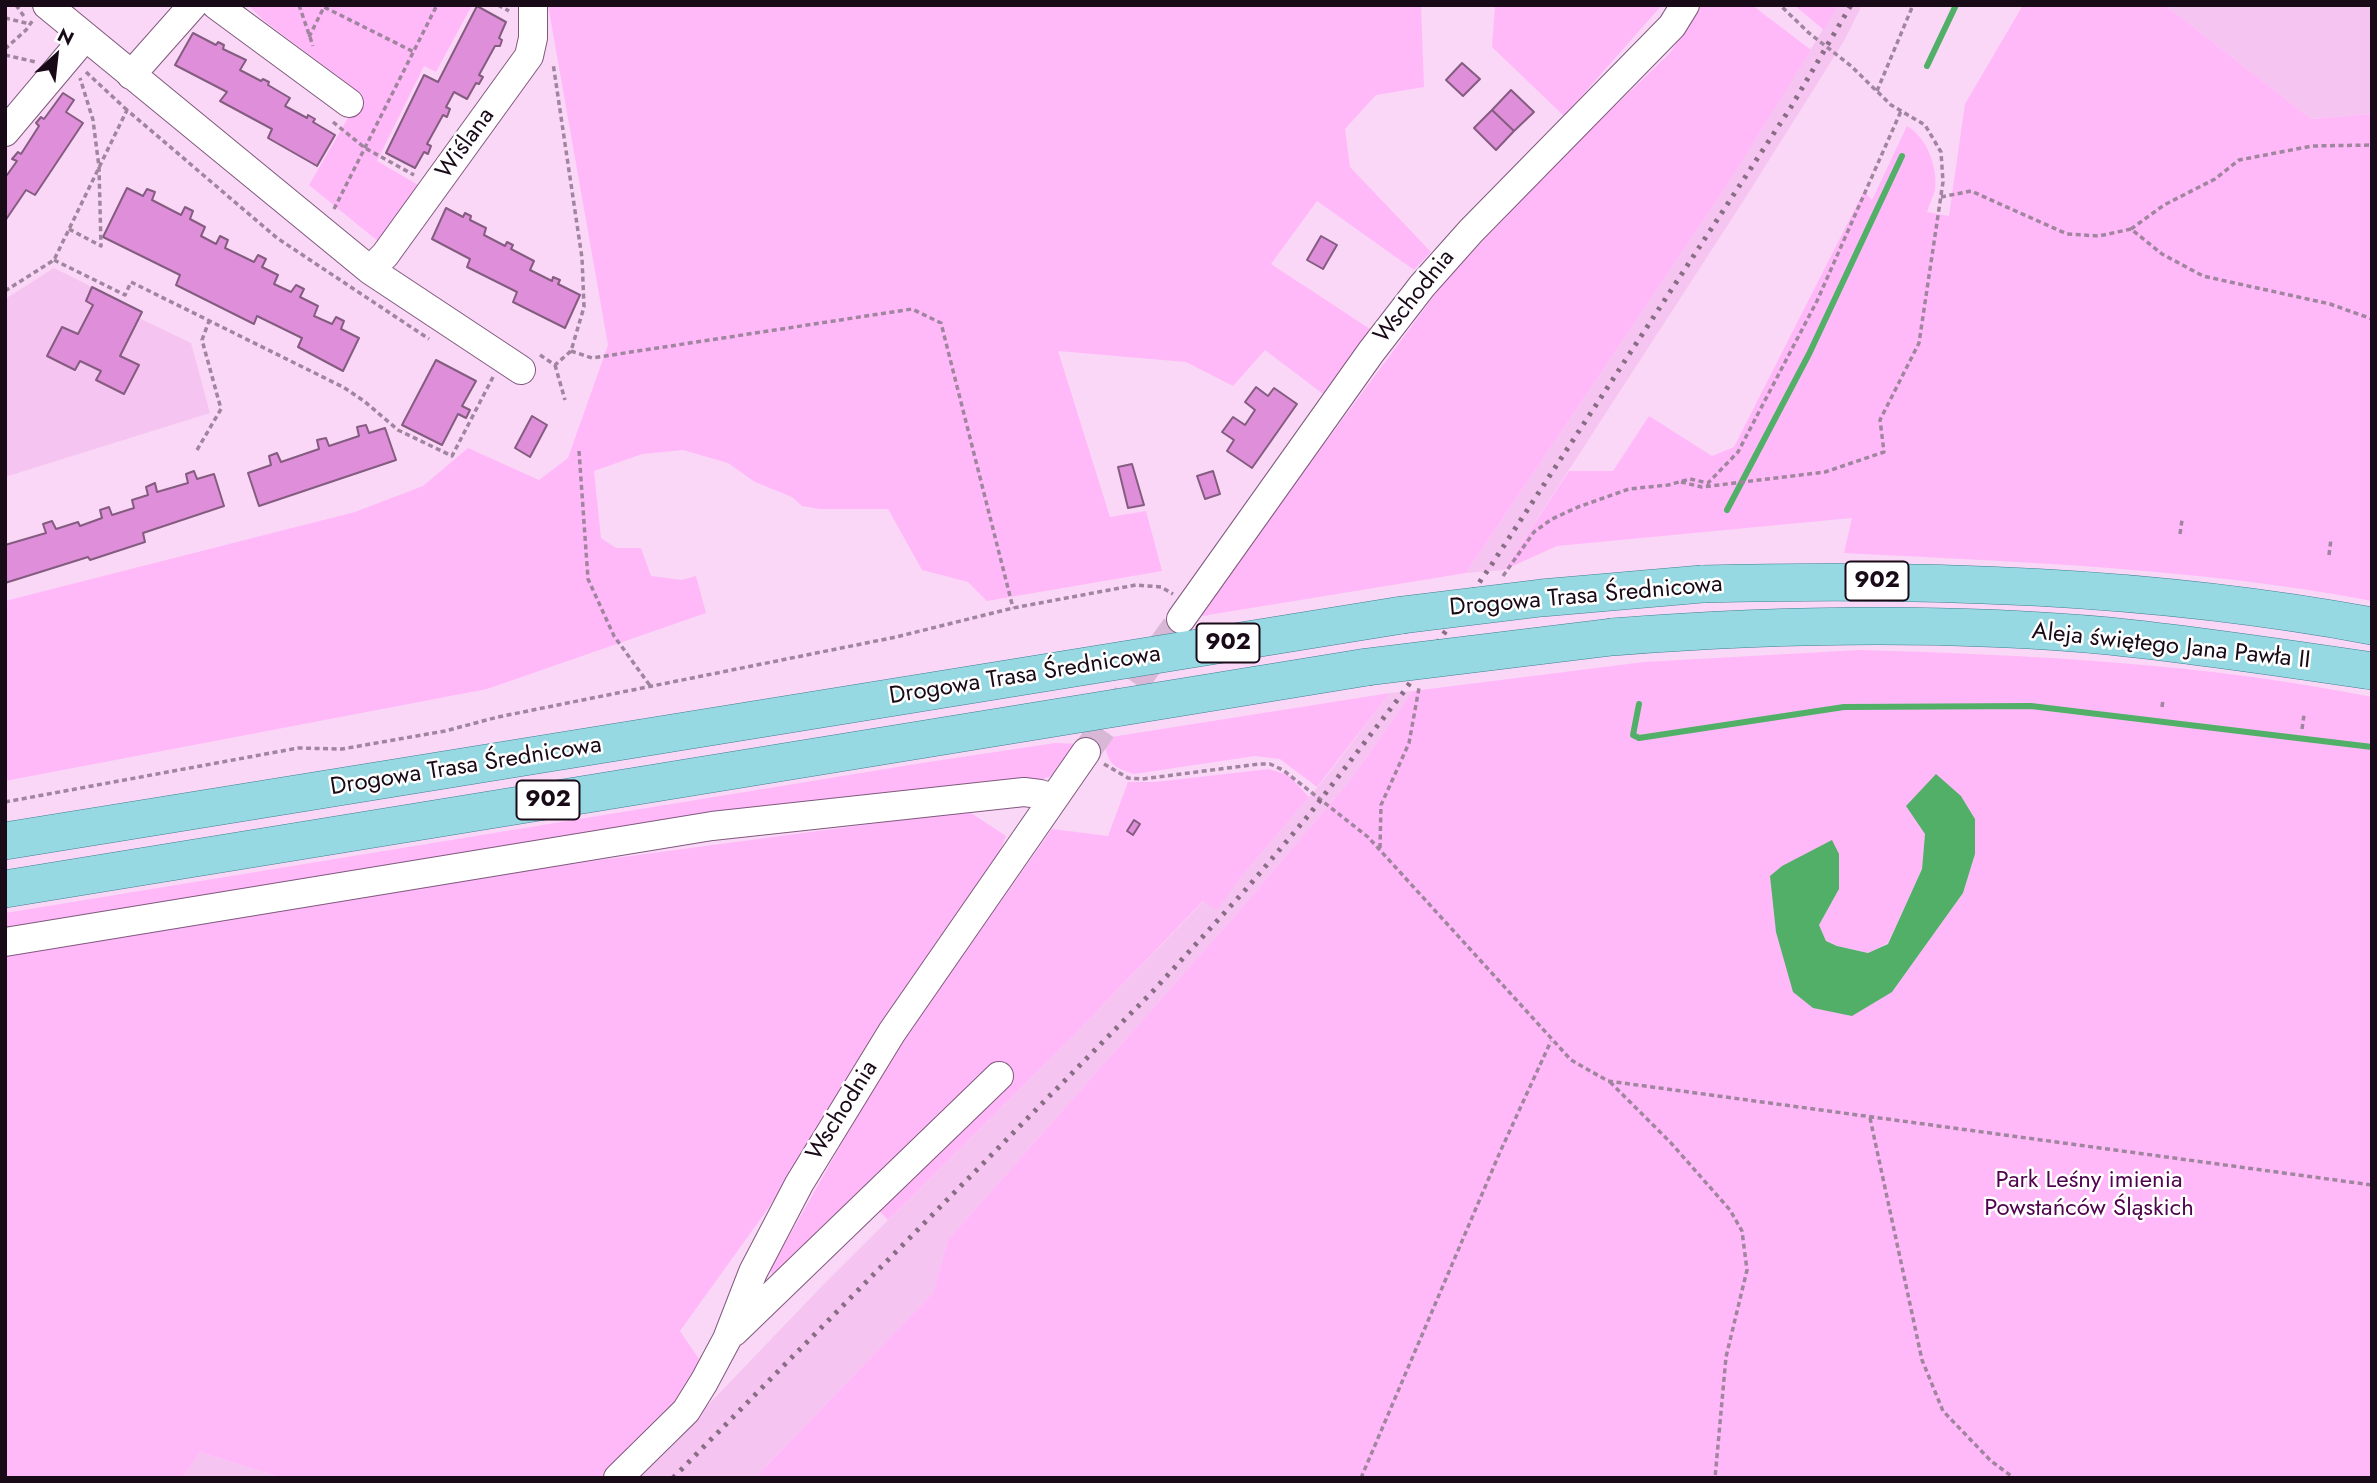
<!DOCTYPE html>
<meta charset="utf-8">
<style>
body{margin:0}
#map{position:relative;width:2377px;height:1483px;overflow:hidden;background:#fad7f7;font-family:Jost,sans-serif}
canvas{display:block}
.frame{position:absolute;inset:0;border:7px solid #190a18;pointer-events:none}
.north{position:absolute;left:21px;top:21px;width:70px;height:70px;-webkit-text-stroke:5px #fff;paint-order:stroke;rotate:27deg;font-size:19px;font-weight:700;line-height:28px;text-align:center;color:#190a18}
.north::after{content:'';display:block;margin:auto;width:24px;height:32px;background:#190a18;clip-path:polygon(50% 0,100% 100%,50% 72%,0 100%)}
</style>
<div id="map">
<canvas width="2377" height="1483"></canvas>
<div class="frame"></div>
<div class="north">N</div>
</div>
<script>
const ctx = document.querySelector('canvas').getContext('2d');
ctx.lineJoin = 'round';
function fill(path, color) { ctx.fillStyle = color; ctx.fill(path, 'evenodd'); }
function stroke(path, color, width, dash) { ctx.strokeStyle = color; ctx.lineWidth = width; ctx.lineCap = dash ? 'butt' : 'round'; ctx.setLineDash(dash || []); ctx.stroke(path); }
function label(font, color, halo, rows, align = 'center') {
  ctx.font = font + ' Jost,sans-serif'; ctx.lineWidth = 5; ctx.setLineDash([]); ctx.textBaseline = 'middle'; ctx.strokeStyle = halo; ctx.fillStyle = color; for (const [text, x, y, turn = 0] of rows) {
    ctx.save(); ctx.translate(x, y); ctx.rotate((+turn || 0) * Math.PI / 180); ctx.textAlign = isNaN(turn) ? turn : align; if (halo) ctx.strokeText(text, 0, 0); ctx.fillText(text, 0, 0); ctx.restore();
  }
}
const built = new Path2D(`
 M1838 5H1862L1844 41 1744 200 1504 570 1466 573 1725 188Z
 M2165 5H2372V114L2311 119Z
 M54 268 142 312 139 318 191 343 210 413 5 477V299Z
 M1413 691 1348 783 1231 920 948 1240 933 1293 755 1478H638L824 1284 1075 1034 1204 901 1217 909 1240 878 1326 777 1390 693Z
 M200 1452 283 1478H183Z`);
const green = new Path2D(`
 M248 5H472L436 72 424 66 377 161 420 186 379 242 309 185 362 94 263 20Z
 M548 5H1421L1424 87 1376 95 1345 129 1350 167 1431 252 1414 270 1317 201 1271 264 1370 329 1323 394 1265 350 1233 386 1186 362 1058 351 1110 517 1146 511 1162 571 987 601 968 582 922 570 888 509H820L802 506 792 497 755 482 728 463 683 450 642 454 594 471 601 538 616 548H641L651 576 682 580 696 576 706 613 487 689 5 781V601L355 512 423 486 468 448 539 480 568 458 608 345Z
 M1495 5H1662L1564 116 1492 47Z
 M1701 5H1752L1811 50 1725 188 1466 573 1196 617 1445 281 1565 154 1670 53Z
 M1794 5H1838L1824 30Z
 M2023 5H2165L2311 119 2372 114V601C2198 568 2020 562 1844 553L1852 518 1557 546 1504 570 1569 471H1613L1649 416 1712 456 1734 447 1864 191 1872 200 1907 126C1927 138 1938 167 1935 190 1933 197 1929 205 1927 212L1949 216 1965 104Z
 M1859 650C2031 655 2203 663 2372 697V1478H755L933 1293 948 1240 1231 920 1348 783 1413 691 1644 662ZM1961 796 1975 819V854L1963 893 1892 992 1776 932 1839 889 1819 925 1826 941 1837 946 1868 953 1888 943 1922 869 1925 834Z
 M1390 693 1317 787 1280 759 1255 756 1134 774C1116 768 1108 765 1105 745L1111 737Z
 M1055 743 1080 744 1054 775 1029 784 5 936V913L922 763Z
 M1269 769 1288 775 1309 797 1240 878 1217 910 1203 901 1075 1034 888 1220 861 1192 776 1282 770 1270 856 1118 911 1029 1052 829 1108 836 1128 782H1155Z
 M968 811 1006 836 997 859 767 1210 680 1331 703 1365 675 1410 605 1478H283L200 1452 183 1478H5V953L338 895Z`);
const water = new Path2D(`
 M1936 774 1961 796 1975 819V854L1963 893 1892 992 1852 1016 1813 1008 1793 992 1776 932 1770 876 1782 866 1832 840 1839 854V889L1819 925 1826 941 1837 946 1868 953 1888 944 1922 869 1925 834 1906 806Z`);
const stream = new Path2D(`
 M1927 66 1956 5
 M1727 510 1809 354 1902 156
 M1639 704 1633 735 1639 738 1844 707 2031 706 2372 747`);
const building = new Path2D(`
 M477 6 506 22 499 38 502 40 500 46H495L479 75 483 77 479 84 476 83 467 99 454 92 446 107 450 109 447 117 443 115 427 144 431 146 428 154 424 152 415 168 386 153 424 75 438 82Z
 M193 33 216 45 218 42 224 45 223 49 246 60 240 70 261 81 263 79 269 82 268 85 290 98 285 106 307 118 308 115 315 119 313 122 335 135 317 166 268 138 272 129 220 101 227 92 175 65Z
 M1462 63 1480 79 1463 96 1446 80Z
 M1511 90 1534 112 1514 131 1492 110Z
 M63 93 74 100 66 112 83 123 35 195 26 190 5 221V174L7 175 17 161 12 159 18 152 21 154 39 126 36 123 41 117 44 119Z
 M1492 110 1514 131 1496 150 1474 128Z
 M127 188 143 196 147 189 155 192 152 200 181 215 185 207 193 211 190 219 205 227 201 236 216 244 220 236 228 240 225 248 254 262 258 255 266 259 262 267 278 275 274 284 291 292 296 285 304 289 300 297 318 306 314 316 332 324 336 317 344 321 341 329 359 338 343 371 298 347 302 338 257 316 254 324 176 285 180 275 103 237Z
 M446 208 463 217 465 213 471 216 470 220 486 228 484 235 505 246 507 242 513 245 511 249 534 261 530 270 552 281 553 277 560 280 558 284 580 295 565 328 513 302 517 292 467 267 470 259 432 239Z
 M1321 236 1337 245 1323 269 1307 260Z
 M92 287 142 312 120 356 139 365 124 394 96 380 101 371 80 361 75 370 47 356 62 327 78 334 93 305 86 301Z
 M436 360 476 381 462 406 470 410 466 418 458 414 442 445 402 425Z
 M1256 387 1268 396 1274 388 1297 404 1252 468 1227 451 1234 440 1222 432 1233 417 1245 425 1255 410 1245 402Z
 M532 416 547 425 530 457 515 448Z
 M366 425 369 433 385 428 396 460 259 506 248 473 271 465 269 456 277 453 281 462 319 449 317 440 326 438 329 446 359 436 357 427Z
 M1132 464 1144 505 1128 508 1118 467Z
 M194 471 197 479 214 474 224 506 143 533 145 542 90 560 88 557 5 583V545L46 533 43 524 52 521 56 529 78 522 80 526 102 518 100 510 109 507 112 515 134 508 132 500 148 495 146 487 155 483 157 492 188 483 186 474Z
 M1213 471 1220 494 1205 499 1197 476Z
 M1134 820 1140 824 1133 835 1127 831Z`);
const minorTunnel = new Path2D(`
 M1086 752 1181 619`);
const path = new Path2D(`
 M16 5 25 18
 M299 5 313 46
 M498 5 509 11
 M5 18 30 24
 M309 37 324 7 414 52
 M5 49 26 30 33 20
 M5 55 36 62
 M86 72 127 110
 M1877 91 1913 5
 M333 122 365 148 414 175
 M1941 197 1971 191 2067 234 2099 236 2131 229 2162 254 2203 276 2330 304 2372 319
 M334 209 437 5
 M69 229 101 246 99 167 93 120 80 78
 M2131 229 2164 205 2215 179 2239 160 2312 146 2372 145
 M54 260 125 295 131 282 343 387 364 401 398 430 452 456 493 377
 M5 291 54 260 127 110 277 238 429 339
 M571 351 592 358 912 309 941 323 1013 608
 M540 355 555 365 571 351 584 307 582 258 553 63
 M555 365 565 400
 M197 450 221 409 202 340 209 321
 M579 451 588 579 614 636 651 687
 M1681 482 1702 487 1825 472 1884 452 1880 420 1919 343 1943 182 1941 152 1925 125 1891 105 1851 66 1809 33 1780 5
 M2180 534 2182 520
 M2329 555 2331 539
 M1503 576 1534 532 1552 519 1578 507 1629 489 1668 485 1690 479 1708 483 1738 452 1817 301 1901 111
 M2162 707 2163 700
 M2302 729 2304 715
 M1104 764 1128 778 1142 779 1259 764H1270L1283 770 1368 837 1571 1060 1608 1081 2372 1185
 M5 802 298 748 342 749 445 731 498 717 896 637 1013 608 1136 585 1161 587 1173 594
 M1380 848 1381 805 1409 743 1419 688
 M1610 1082 1671 1143 1730 1210 1742 1231 1747 1270 1726 1357 1715 1478
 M1870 1118 1922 1360 1943 1411 1991 1461 2014 1478
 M1361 1478 1500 1152 1551 1041`);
const minor = new Path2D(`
 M47 5 370 270 521 370
 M216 5 349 103
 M131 75 193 5
 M5 132 85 37
 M370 270 385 255 529 56 533 38V5
 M1181 619 1371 352 1422 286 1471 231 1672 26 1685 5
 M5 942 712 826 1024 792 1040 794 1053 798
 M734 1332 999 1076
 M618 1478 686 1411 704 1382 727 1339 753 1272 799 1184 892 1032 1086 752`);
const major = new Path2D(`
 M1702 584C1926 578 2151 585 2372 626
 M1612 637C1777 624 1944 621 2109 636 2197 645 2284 658 2372 671
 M5 841 1402 615
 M5 889 1367 667`);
const rail = new Path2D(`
 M673 1478 1154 990 1248 887 1308 816 1405 690 1490 567 1791 107 1851 5`);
const majorBridge = new Path2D(`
 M1402 615 1541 598 1702 584
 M1367 667 1612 637`);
const shields = [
 [1877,581,63],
 [1228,643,63],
 [548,800,63]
];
const shieldNames = [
 ["902",1877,581],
 ["902",1228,643],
 ["902",548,800]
];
const streetNames = [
 ["Wiślana",466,144,-54],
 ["Wschodnia",1415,297,-51],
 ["Drogowa Trasa Średnicowa",1586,597,-5],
 ["Aleja świętego Jana Pawła II",2171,647,6],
 ["Drogowa Trasa Średnicowa",1025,676,-9],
 ["Drogowa Trasa Średnicowa",466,767,-9],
 ["Wschodnia",843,1111,-58]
];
const parkNames = [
 ["Park Leśny imienia",2089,1181],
 ["Powstańców Śląskich",2089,1209]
];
fill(built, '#f6c4f1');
fill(green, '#ffb9f9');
fill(water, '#51af68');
stroke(stream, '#51af68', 6);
fill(building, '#df8ed9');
stroke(building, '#835c7f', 2);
stroke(minorTunnel, '#d8b8d6', 28, [28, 14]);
stroke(minor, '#7f597c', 30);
stroke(major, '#3d8090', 38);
stroke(path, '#a0859e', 3.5, [5, 3.5]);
stroke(minor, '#fff', 28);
stroke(major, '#97d9e3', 37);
stroke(rail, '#876e85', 5, [3.5, 7]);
stroke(majorBridge, '#3d8090', 38, []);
stroke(majorBridge, '#97d9e3', 37);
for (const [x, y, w] of shields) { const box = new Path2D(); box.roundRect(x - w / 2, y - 19.5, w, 39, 5); ctx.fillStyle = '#fff'; ctx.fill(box); stroke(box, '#190a18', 2); }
label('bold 23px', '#190a18', null, shieldNames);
label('24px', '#190a18', '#fff', streetNames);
label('24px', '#50044f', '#fff', parkNames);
</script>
